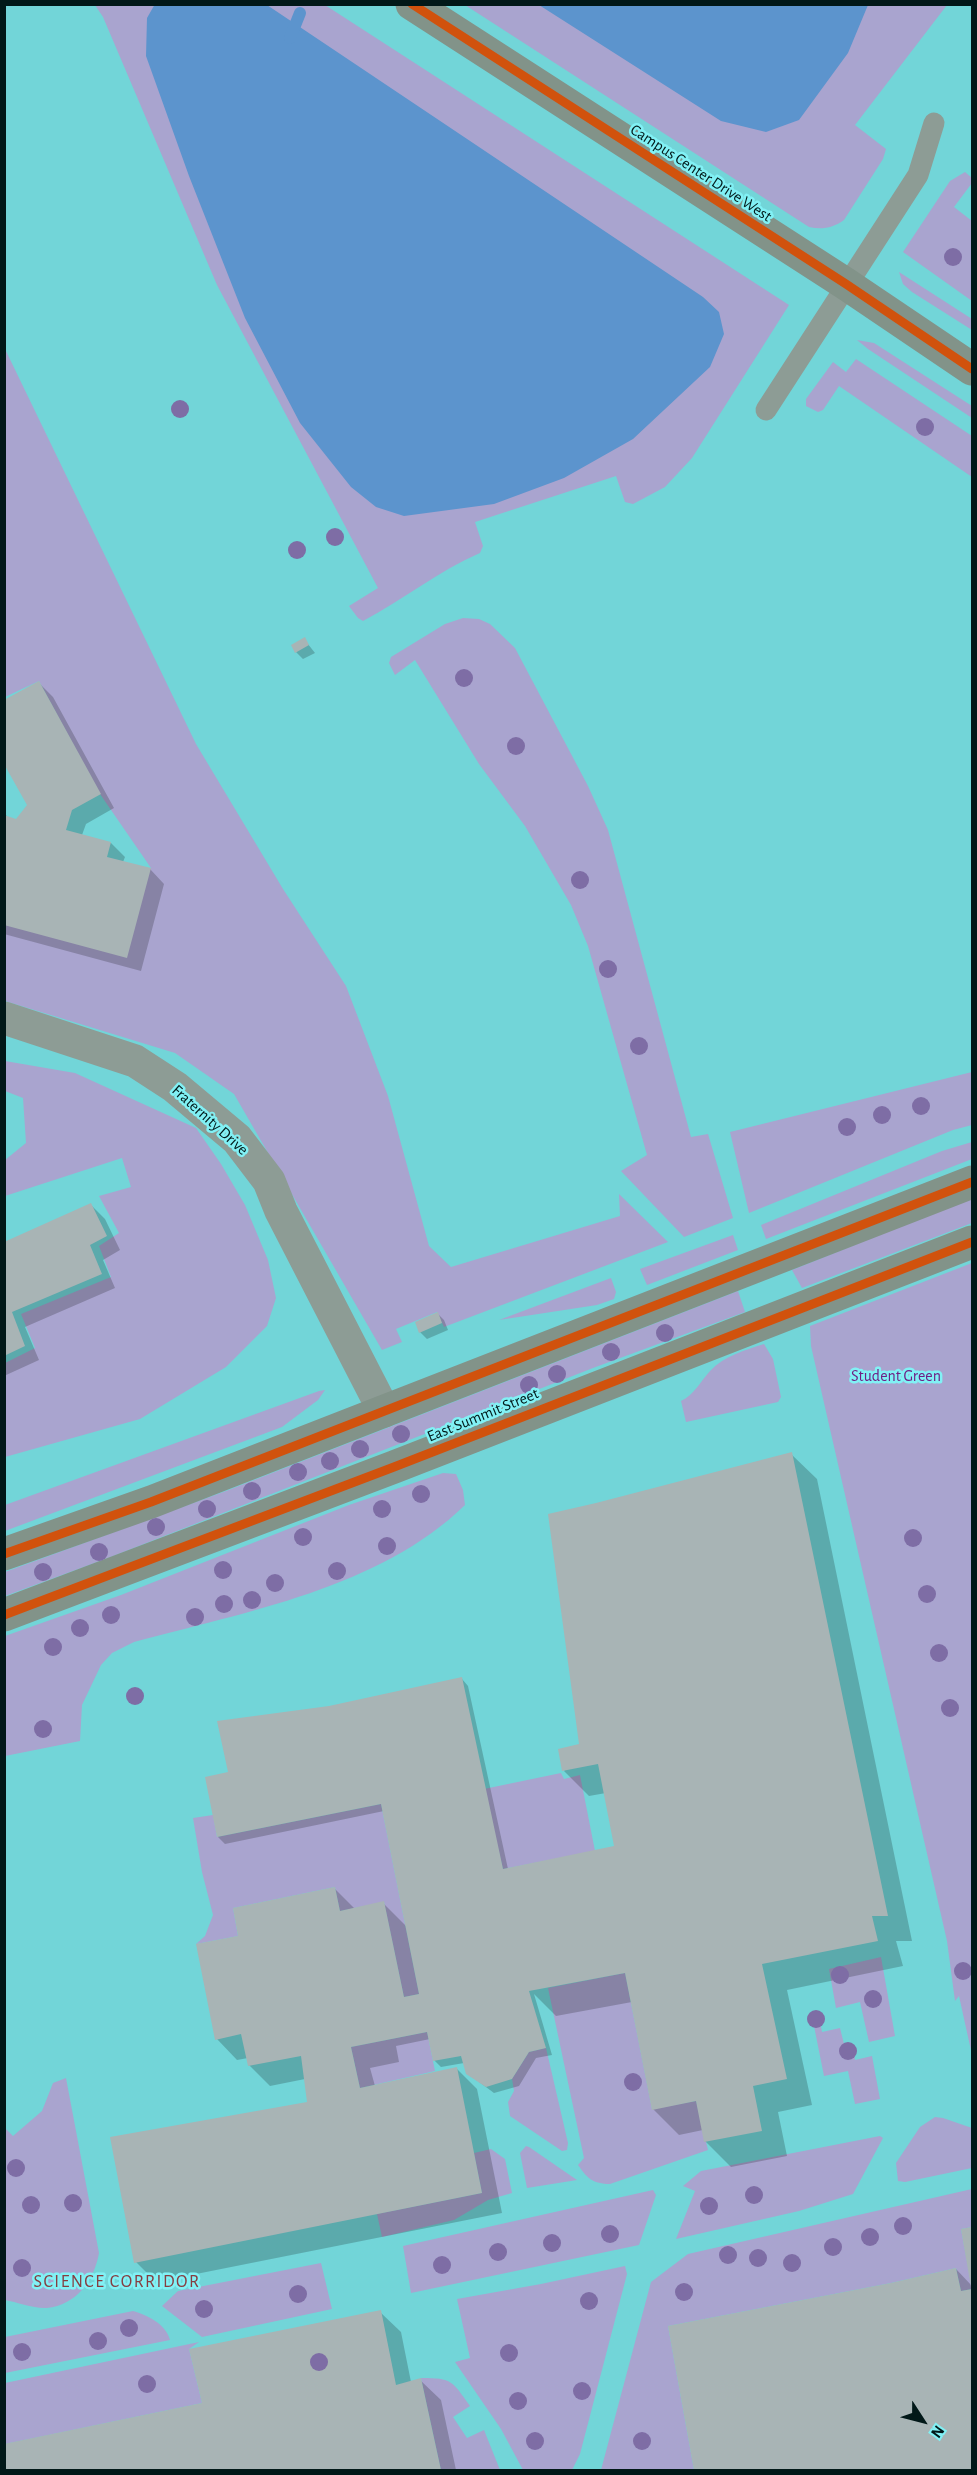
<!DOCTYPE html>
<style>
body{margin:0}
#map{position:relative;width:977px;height:2475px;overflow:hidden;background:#8ecccd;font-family:"Alegreya Sans",sans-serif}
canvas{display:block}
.frame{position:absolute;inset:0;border:6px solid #011818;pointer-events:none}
.north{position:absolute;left:893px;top:2391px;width:60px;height:60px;-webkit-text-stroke:4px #81f1f5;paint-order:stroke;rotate:126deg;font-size:16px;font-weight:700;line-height:24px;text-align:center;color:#011818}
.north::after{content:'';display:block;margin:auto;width:21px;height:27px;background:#011818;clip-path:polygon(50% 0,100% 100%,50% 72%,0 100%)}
</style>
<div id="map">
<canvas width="977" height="2475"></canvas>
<div class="frame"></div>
<div class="north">N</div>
</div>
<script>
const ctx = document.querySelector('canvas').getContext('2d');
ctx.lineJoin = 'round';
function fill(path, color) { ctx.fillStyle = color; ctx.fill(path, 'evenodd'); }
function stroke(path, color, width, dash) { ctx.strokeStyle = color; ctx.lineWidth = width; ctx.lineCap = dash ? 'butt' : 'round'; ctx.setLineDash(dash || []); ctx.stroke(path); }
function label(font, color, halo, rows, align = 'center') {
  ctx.font = font + ' "Alegreya Sans",sans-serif'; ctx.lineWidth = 5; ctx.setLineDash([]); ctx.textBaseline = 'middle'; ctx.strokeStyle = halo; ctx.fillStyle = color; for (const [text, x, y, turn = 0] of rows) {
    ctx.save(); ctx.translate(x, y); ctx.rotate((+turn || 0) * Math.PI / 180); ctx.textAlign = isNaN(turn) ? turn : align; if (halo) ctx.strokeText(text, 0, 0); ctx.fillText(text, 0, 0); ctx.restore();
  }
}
const built = new Path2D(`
 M5 5H972V2470H5Z`);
const green = new Path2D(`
 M95 5H325L789 305 692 458 665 487 633 504 625 502 616 476 475 522 483 546 480 553C438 571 403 600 363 621L358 618 349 606 378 588 217 285 103 17Z
 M465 5H947L855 125 886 149 883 159 844 220C833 228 822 230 809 227Z
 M965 172 972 178V183L954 207 972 221V301L903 252 950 181Z
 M899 272 972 319V330L912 292 903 284Z
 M857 340 874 343 972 406V418L868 349Z
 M5 349 196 744 283 889 346 986 388 1096 429 1246 451 1267 620 1216 619 1194 668 1242 444 1327 437 1312 396 1329 402 1342 382 1350 234 1094 175 1053 5 1001 4 925 151 868 100 794 39 681 5 697Z
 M856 359 972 436V477L839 386 823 410 818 412 806 406V399L833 362 846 372Z
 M463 618 479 619 490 624 515 648 588 786 608 830 691 1137 708 1134 733 1218 684 1237 621 1171 647 1155 588 946 571 905 525 826 479 764 415 660 395 675 389 663 391 657 445 624Z
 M5 1061 75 1073 196 1128 221 1164 245 1205 268 1260 276 1298 267 1326 226 1367 140 1419 5 1457V1363L35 1348 21 1314 111 1277 99 1246 119 1233 99 1196 131 1187 122 1158 5 1196V1160L26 1143 23 1098 5 1091Z
 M972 1072V1125L953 1130 749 1213 730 1132Z
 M972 1142V1159L766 1239 761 1225 942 1151Z
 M972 1198V1223L802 1288 792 1270Z
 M733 1235 738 1250 647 1285 640 1269Z
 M972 1263V2055L959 1996 955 2001 947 1941 811 1346 810 1326Z
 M611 1278 616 1292 614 1299 597 1305 499 1320Z
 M738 1291 745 1312 593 1368 108 1558 5 1596V1572L226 1491Z
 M764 1344 773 1359 781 1397 778 1402 686 1422 681 1401C695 1394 700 1382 710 1371 724 1356 745 1350 764 1344Z
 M325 1390 318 1400 282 1427 5 1531V1505L319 1391Z
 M443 1473 456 1474 463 1490 465 1505C380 1588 245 1612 134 1642L112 1653 101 1665 82 1705 80 1741 5 1756V1636L121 1595 349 1505Z
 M561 1773 564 1779 580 1775 595 1851 503 1869 484 1789Z
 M381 1804 419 1994 404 1997 384 1902 340 1911 335 1887 233 1908 238 1936 196 1944 205 1936 213 1915 202 1872 193 1818 213 1815 217 1837Z
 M881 1957 895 2036 869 2042 860 2002 836 2008 829 1969Z
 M625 1973 652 2109 696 2101 708 2150 610 2184C593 2184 587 2178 578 2165L584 2158 548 1988Z
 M819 2015 822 2032 840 2028 844 2044 852 2043 855 2060 872 2056 880 2099 855 2104 848 2071 824 2076 812 2016Z
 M427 2032 435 2071 360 2088 351 2047Z
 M546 2048 568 2143 567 2150 562 2151 510 2116 508 2102 514 2091 512 2079 529 2052Z
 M66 2078 99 2253C94 2281 76 2305 47 2308 34 2309 17 2302 5 2300V2128L13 2136 42 2111 53 2083Z
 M935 2117 943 2118 972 2128V2168L905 2182 898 2181 896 2163 920 2127Z
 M880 2136 883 2138 853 2194 799 2211 676 2239 695 2191 683 2186 701 2171Z
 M526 2146 529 2147 577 2180 527 2188 520 2153Z
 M491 2149 505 2159 512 2193 488 2200 454 2220 382 2237 377 2214 482 2193 474 2153Z
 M972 2189V2227L961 2229 972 2289 961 2291 956 2268 891 2283 668 2326 694 2470H601L651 2282 688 2254Z
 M653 2190 656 2195 639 2245 411 2293 403 2246Z
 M321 2263 332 2309 202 2337 162 2306 178 2291Z
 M625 2266 627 2274 580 2454 572 2470H523L501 2429 455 2362 470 2358 457 2299 541 2284Z
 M133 2311C147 2315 166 2324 170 2340L5 2373V2337Z
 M199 2342 189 2349 202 2403 5 2444V2383Z
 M421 2378C453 2378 452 2381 470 2406L453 2417 467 2438 484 2430 500 2470H441Z`);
const water = new Path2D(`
 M155 4 267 5 703 297 719 312 724 334 710 367 633 439 564 478 494 504 404 516 376 507 351 487 300 423 245 318 189 176 146 56 147 18Z
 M539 5H868L848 53 799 120 766 132 721 121Z`);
const shadow = new Path2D(`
 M304 639 315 653 303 659 296 652Z
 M39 683 53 697 114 808 86 824 82 835 111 843 125 857 123 862 150 869 164 884 141 971 4 934V812L8 818 17 821 28 805Z
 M91 1205 105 1219 120 1250 103 1260 115 1288 25 1327 39 1360 4 1376V1243Z
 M437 1313 444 1320 448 1330 427 1339 420 1332Z
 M791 1454 817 1479 912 1941H896L903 1966 787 1990 812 2105 778 2112 787 2156 731 2167 705 2141 703 2130 679 2135 653 2109 632 2002 556 2016 534 1994 552 2055 536 2058 519 2086 494 2093 467 2073 464 2063 441 2067 434 2060 430 2039 396 2046 399 2062 370 2068 375 2086 457 2069 477 2089 502 2213 156 2282 136 2262 308 2103 305 2079 270 2086 249 2065 248 2058 237 2060 217 2039 240 1937 335 1889 355 1909 383 1903 407 1927 384 1811 225 1844 218 1837 230 1773 329 1707 462 1679 468 1686 508 1869 616 1847 606 1793 589 1796 564 1771Z
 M972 2228V2285L963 2230Z
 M956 2269 972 2286V2470H696L669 2327 892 2285Z
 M380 2312 401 2332 411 2382 420 2380 441 2400 456 2470H4V2445L203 2404Z`);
const stream = new Path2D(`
 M290 38 300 13`);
const building = new Path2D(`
 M305 637 309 645 295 653 291 645Z
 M39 681 101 794 72 810 66 830 111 842 107 857 151 868 127 958 4 925V815L16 819 27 805 4 764V700Z
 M91 1203 107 1236 90 1245 102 1274 12 1312 25 1346 4 1356V1242Z
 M438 1312 442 1323 419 1333 415 1322Z
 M792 1452 888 1916H872L878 1941 762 1964 787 2079 753 2086 762 2131 704 2142 696 2101 652 2110 625 1973 529 1991 546 2048 529 2052 512 2079 486 2087 466 2074 461 2056 433 2061 427 2032 351 2047 360 2088 457 2067 482 2193 134 2263 110 2137 307 2102 301 2056 248 2066 241 2034 215 2040 196 1944 238 1936 233 1908 335 1887 340 1911 384 1901 404 1997 419 1994 381 1804 217 1837 205 1777 228 1772 217 1721 329 1706 462 1677 503 1869 614 1846 598 1764 562 1771 558 1749 579 1744 548 1514 596 1503Z
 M972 2227V2287H971L961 2229Z
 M956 2268 961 2291 972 2289V2470H694L668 2326 891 2283Z
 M381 2310 396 2385 421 2378 441 2470H4V2444L202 2403 189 2349Z`);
const lane = new Path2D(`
 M766 410 918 175 934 123`);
const street = new Path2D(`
 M4 1018 135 1061 175 1087 237 1139 269 1181 281 1211 384 1411`);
const secondary = new Path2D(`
 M412 4 846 284 972 369
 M4 1554 151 1502 972 1182
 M4 1615 394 1467 972 1242`);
const cycleway = new Path2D(`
 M412 4 846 284 972 369
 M4 1554 151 1502 972 1182
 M4 1615 394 1467 972 1242`);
const trees = [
 [953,257],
 [180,409],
 [925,427],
 [335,537],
 [297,550],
 [464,678],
 [516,746],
 [580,880],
 [608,969],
 [639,1046],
 [921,1106],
 [882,1115],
 [847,1127],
 [665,1333],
 [611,1352],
 [557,1374],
 [529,1385],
 [401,1434],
 [360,1449],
 [330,1461],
 [298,1472],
 [252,1491],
 [421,1494],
 [207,1509],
 [382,1509],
 [156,1527],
 [303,1537],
 [913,1538],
 [387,1546],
 [99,1552],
 [223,1570],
 [337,1571],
 [43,1572],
 [275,1583],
 [927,1594],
 [252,1600],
 [224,1604],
 [111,1615],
 [195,1617],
 [80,1628],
 [53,1647],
 [939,1653],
 [135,1696],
 [950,1708],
 [43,1729],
 [963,1971],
 [840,1975],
 [873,1999],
 [816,2019],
 [848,2051],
 [633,2082],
 [16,2168],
 [754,2195],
 [73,2203],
 [31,2205],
 [709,2206],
 [903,2226],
 [610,2234],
 [870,2237],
 [552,2243],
 [833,2247],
 [498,2252],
 [728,2255],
 [758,2258],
 [792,2263],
 [442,2265],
 [22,2268],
 [684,2292],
 [298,2294],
 [589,2301],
 [204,2309],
 [129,2328],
 [98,2341],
 [22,2352],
 [509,2353],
 [319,2362],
 [147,2384],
 [582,2391],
 [518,2401],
 [535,2441],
 [642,2441]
];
const streetNames = [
 ["Campus Center Drive West",701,173,33],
 ["Fraternity Drive",210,1120,42],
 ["East Summit Street",483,1415,-22]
];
const parkNames = [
 ["Student Green",896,1376]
];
const neighbourhoodNames = [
 ["SCIENCE CORRIDOR",117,2282]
];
fill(built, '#72d5d8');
fill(green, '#a9a4cf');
fill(water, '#5c94cd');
fill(shadow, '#0003');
stroke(stream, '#5c94cd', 12);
fill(building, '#a8b4b5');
stroke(lane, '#8d9c95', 21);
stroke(street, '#8d9c95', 33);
stroke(secondary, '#829389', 33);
stroke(cycleway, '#d1520d', 9);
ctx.fillStyle = '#7e6da5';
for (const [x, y] of trees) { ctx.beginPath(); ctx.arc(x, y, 9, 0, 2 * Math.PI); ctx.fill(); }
label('16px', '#011818', '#81f1f5', streetNames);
label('16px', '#701f84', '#81f1f5', parkNames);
ctx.letterSpacing = '1.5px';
label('18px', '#863d41', '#81f1f5', neighbourhoodNames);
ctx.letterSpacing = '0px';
</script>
